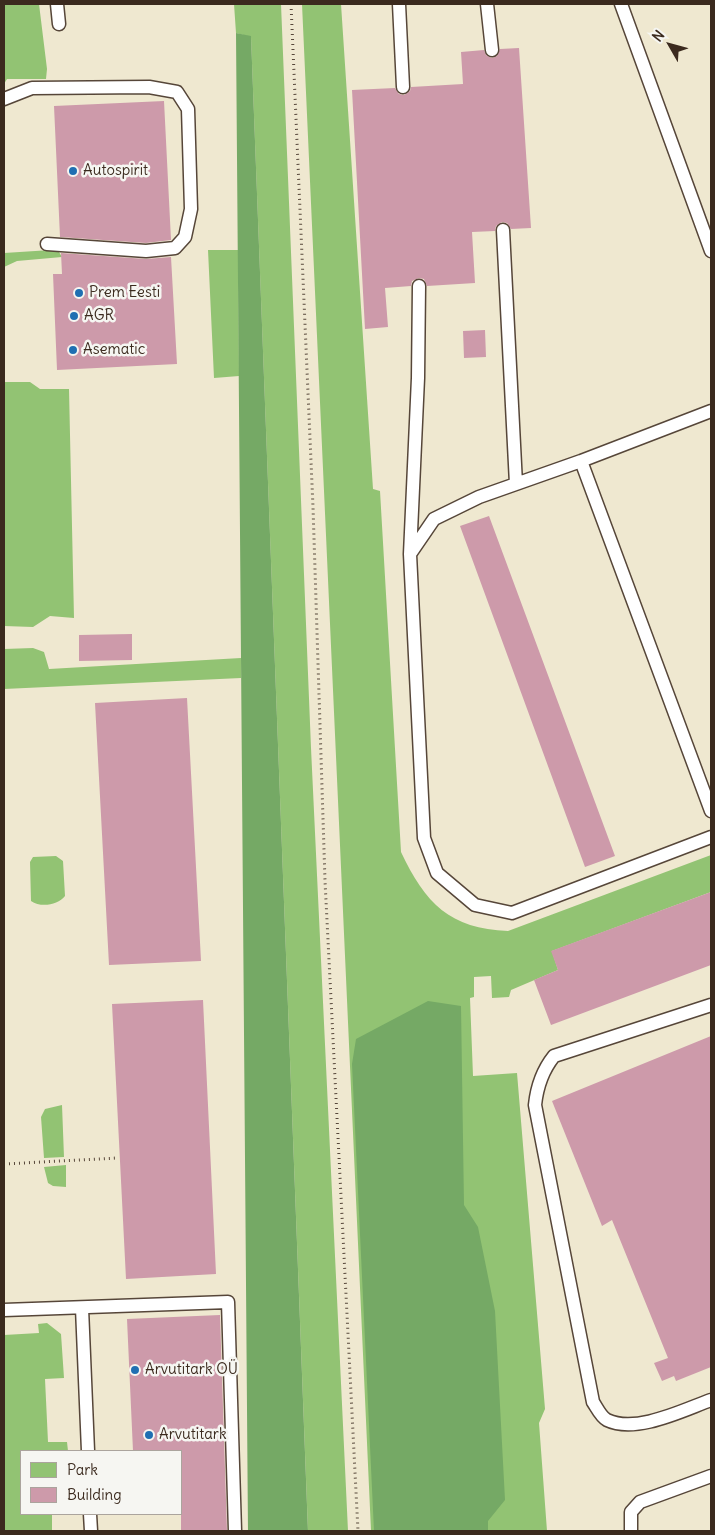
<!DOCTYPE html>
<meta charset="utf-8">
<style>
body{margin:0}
#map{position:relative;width:715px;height:1535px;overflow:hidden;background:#efe8d0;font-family:Delius,sans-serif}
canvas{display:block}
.frame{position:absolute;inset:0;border:5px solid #3b2a1e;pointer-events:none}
.legend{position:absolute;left:20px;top:1450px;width:162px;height:65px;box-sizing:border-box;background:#f6f6f2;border:1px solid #aba49d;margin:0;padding:6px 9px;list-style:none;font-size:15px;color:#3b2a1e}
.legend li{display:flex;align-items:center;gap:10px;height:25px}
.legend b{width:25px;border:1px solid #aba49d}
.north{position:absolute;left:645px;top:20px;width:50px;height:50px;-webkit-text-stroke:4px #f6f6f2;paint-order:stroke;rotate:308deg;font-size:14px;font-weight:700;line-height:20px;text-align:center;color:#3b2a1e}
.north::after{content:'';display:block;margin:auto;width:18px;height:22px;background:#3b2a1e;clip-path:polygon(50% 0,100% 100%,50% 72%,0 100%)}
</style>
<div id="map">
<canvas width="715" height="1535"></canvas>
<div class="frame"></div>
<ul class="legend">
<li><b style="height:14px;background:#92c373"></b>Park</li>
<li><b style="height:14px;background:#cd9aaa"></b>Building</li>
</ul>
<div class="north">N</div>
</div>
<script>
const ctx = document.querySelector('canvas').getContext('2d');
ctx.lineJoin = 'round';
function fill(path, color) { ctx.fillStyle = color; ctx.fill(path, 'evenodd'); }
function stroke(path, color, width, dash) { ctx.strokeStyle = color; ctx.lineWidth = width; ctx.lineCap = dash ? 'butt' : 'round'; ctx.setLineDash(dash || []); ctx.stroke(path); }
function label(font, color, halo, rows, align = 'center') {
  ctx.font = font + ' Delius,sans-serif'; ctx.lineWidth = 5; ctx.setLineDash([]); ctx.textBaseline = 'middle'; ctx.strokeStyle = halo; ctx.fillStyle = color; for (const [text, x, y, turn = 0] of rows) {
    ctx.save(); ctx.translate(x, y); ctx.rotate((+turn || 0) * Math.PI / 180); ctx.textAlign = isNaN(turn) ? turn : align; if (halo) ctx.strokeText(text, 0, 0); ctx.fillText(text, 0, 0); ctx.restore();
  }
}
const green = new Path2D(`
 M4 4H39L47 69 46 79H7L4 84Z
 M234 4H281L311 748 348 1531H308L251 37 236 33Z
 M302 4H341L373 489 380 491 401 852C425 903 450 929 508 931L711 855V892L552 951 558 970 511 990 509 997 492 998 491 976 474 977V997L470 998 473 1076 517 1073 545 1409 539 1423 547 1531H371Z
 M51 250 59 252 62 257 17 261 4 267V253Z
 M208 250H238L239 376 214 378Z
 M4 382H30L40 389H69L74 618 50 616 33 627 4 626Z
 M33 648 44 652 49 669 241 658V678L4 689V649Z
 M56 856 63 861 65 896C58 905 41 908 31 901L30 862 33 857Z
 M62 1105 64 1157 44 1158 41 1117 45 1109Z
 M66 1165V1187L53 1186 48 1183 44 1167Z
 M47 1323 61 1334 64 1378 45 1379 48 1442H67L68 1451H21V1514H52V1531H4V1335L39 1333 38 1324Z`);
const forest = new Path2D(`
 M236 33 251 36 308 1531H248Z
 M428 1001 461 1006 464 1205 478 1227 495 1311 505 1500 488 1521V1531H374L352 1064 356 1039Z`);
const building = new Path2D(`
 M519 48 531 228 511 229 507 223 502 222 496 226 495 231 472 232 475 283 427 286 424 279 419 278 412 281 411 286 385 288 388 327 365 329 352 90 395 88 399 94 404 95 410 91 411 87 463 84 461 52 484 50 486 55 492 58 497 56 500 49Z
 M164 101 171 240 146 243 60 237 54 106Z
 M61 253 146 259 171 257 177 364 57 370 53 274H62Z
 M485 330 486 357 464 358 463 331Z
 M489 516 615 856 585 867 460 526Z
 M132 634V660L79 661V635Z
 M187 698 201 961 109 965 95 703Z
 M711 892V965L551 1025 534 980 558 970 551 951Z
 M203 1000 216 1274 126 1279 112 1004Z
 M711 1036V1367L676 1381 674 1376 662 1381 654 1363 668 1358 612 1220 602 1226 552 1101Z
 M220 1315 227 1531H181V1451H133L127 1319Z`);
const path = new Path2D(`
 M291 4 313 507 325 881 358 1531
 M4 1164 117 1158`);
const lane = new Path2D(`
 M57 4 59 24
 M399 4 403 87
 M487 4 492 50
 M621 4 711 251
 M4 99 32 88 149 87 177 92 188 109 191 209 185 237 175 248 146 251 47 244
 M503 230 516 484
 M711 411 581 461 479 497 434 519 410 554 424 838 437 873 475 905 512 913 711 837
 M581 461 711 811
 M410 554 418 378 419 286
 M711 1005 554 1056C542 1071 537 1086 535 1105L593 1402C597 1408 601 1417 607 1420 636 1434 683 1410 711 1400
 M82 1308 88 1451
 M4 1310 228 1302 235 1531
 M90 1514 91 1531
 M631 1531V1512L640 1502 711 1476`);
const markers = [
 [73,171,5,"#1f6fb2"],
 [79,293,5,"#1f6fb2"],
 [74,316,5,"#1f6fb2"],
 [73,350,5,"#1f6fb2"],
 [135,1370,5,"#1f6fb2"],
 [149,1435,5,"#1f6fb2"]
];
const poiNames = [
 ["Autospirit",83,171],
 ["Prem Eesti",89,293],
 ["AGR",84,316],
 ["Asematic",83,350],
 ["Arvutitark OÜ",145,1370],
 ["Arvutitark",159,1435]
];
fill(green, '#92c373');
fill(forest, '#75a965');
fill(building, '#cd9aaa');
stroke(lane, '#564639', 15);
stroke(path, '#564639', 3, [1, 4]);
stroke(lane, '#fff', 12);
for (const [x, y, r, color] of markers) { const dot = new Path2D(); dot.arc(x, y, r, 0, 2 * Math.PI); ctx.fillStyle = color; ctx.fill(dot); stroke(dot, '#f6f6f2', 2); }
label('15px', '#3b2a1e', '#f6f6f2', poiNames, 'left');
</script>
